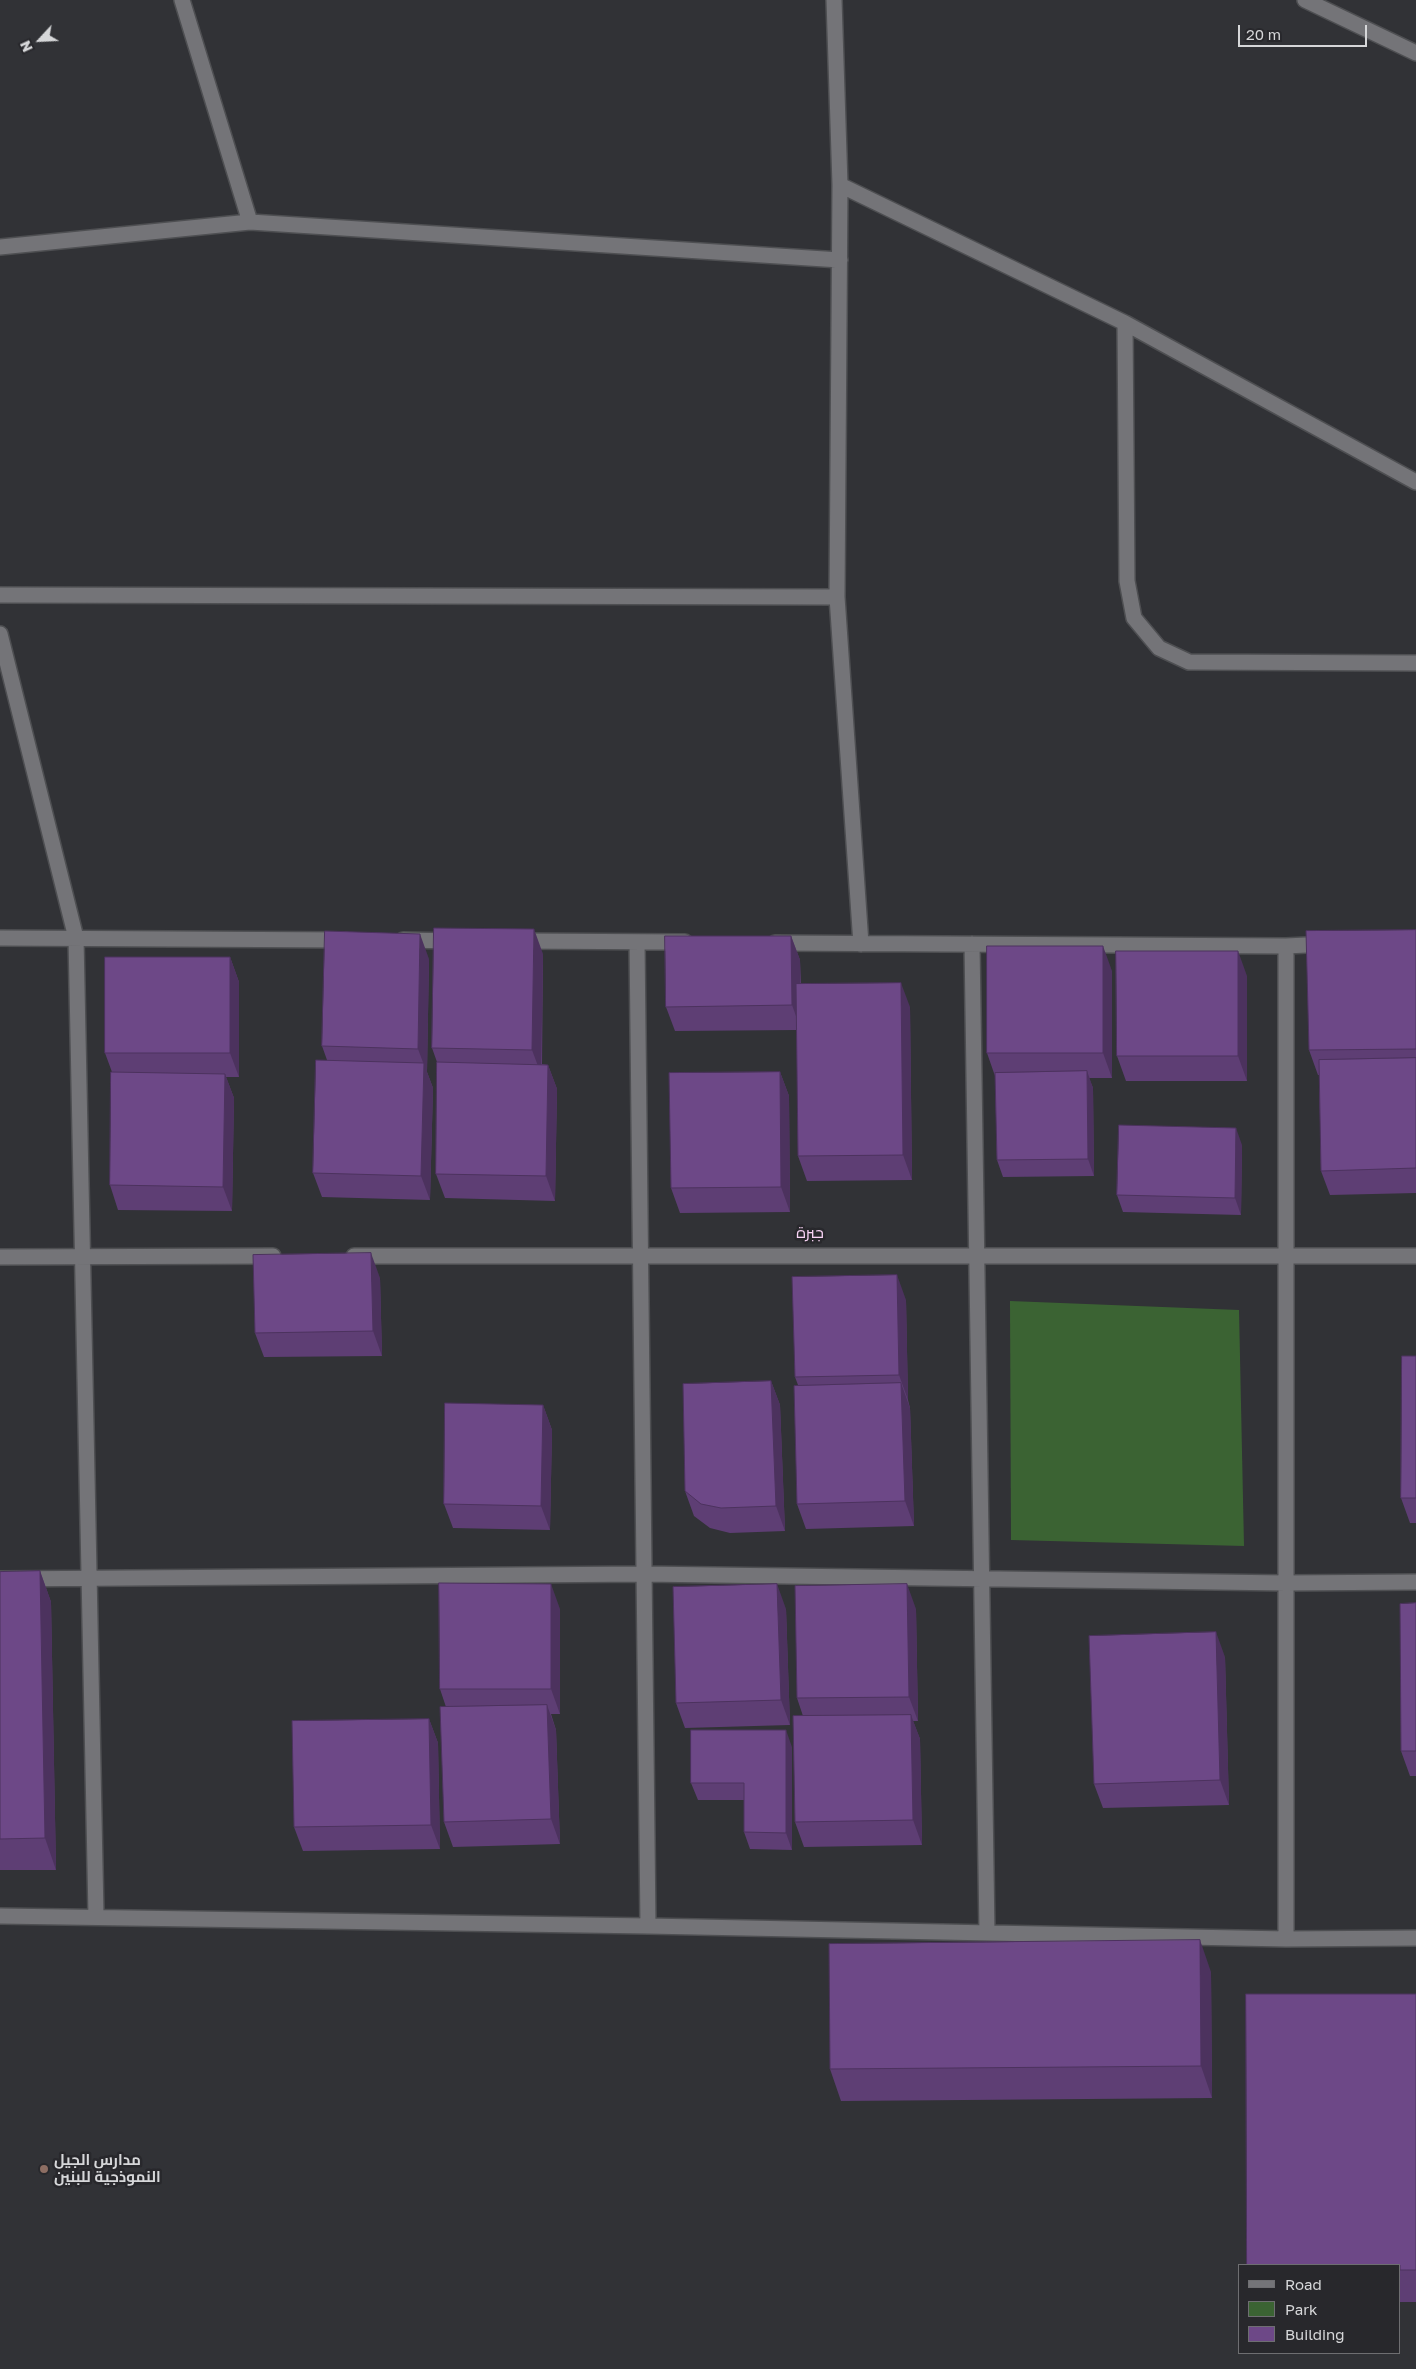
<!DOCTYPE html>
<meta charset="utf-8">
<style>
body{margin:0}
#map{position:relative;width:1416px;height:2369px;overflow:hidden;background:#313236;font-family:"Golos Text",sans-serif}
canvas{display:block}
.legend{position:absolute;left:1238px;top:2264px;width:162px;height:90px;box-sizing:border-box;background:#28282c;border:1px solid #6e6e71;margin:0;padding:6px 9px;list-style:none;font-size:15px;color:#d6d7d9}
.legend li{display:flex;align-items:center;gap:10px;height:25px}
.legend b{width:25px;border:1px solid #6e6e71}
.north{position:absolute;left:15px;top:15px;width:50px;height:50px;-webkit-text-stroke:4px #28282c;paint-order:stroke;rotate:245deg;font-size:14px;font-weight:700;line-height:20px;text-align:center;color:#d6d7d9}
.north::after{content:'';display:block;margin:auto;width:18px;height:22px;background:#d6d7d9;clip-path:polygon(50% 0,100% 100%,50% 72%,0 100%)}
.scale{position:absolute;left:1238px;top:25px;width:129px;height:22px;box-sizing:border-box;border:2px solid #d6d7d9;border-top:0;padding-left:6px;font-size:15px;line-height:18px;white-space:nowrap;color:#d6d7d9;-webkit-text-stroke:4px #28282c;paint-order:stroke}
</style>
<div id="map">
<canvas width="1416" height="2369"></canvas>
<ul class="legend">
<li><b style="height:6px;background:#747478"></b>Road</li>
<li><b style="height:14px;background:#3b6333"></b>Park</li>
<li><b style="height:14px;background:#6d4887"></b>Building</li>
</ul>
<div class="north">N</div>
<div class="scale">20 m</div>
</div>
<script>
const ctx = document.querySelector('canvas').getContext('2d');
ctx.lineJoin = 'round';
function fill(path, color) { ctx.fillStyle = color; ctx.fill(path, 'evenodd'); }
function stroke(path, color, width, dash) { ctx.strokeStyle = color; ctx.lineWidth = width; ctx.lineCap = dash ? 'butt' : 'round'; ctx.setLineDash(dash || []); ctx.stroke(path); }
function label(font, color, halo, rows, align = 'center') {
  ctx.font = font + ' "Golos Text",Cairo,sans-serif'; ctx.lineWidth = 5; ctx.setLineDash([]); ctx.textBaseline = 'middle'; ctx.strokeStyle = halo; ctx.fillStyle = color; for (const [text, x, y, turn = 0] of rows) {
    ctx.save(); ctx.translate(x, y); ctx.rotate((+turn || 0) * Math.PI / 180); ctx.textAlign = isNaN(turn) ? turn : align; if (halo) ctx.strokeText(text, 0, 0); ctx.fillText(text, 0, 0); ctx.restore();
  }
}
const green = new Path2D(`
 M1010 1301 1239 1310 1244 1546 1011 1540Z`);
const lane = new Path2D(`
 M1305 0 1416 53`);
const street = new Path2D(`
 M182 0 250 222
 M834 0 840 185 837 597 861 944
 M840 185 1125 323 1416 482
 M0 247 250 222 840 260
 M1125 323 1127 581 1134 618 1159 648 1189 662 1416 663
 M0 595 837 597
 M0 634 76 938 96 1915
 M0 938 345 940
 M403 940 455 941
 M518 941 685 942
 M637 942 648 1926
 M775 943 1286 946 1327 944
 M972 944 987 1933
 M354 1256H1416
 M0 1257 273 1256
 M0 1579 644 1574 1286 1583 1416 1582
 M0 1916 648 1926 1286 1939 1416 1938
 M1286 1939V946`);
const wall = new Path2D(`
 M1416 930V1193L1330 1195 1321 1171 1319 1075H1318L1309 1050Z
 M791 936 800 960 801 984 910 1007 912 1180 807 1181 798 1156 797 1030 675 1031 666 1007Z
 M543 954 542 1064 548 1065 557 1089 555 1201 445 1198 436 1174 437 1062 432 1048Z
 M230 957 239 982V1077H226L234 1098 232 1211 118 1210 110 1185 112 1072 105 1053Z
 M429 959 427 1072 433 1088 430 1200 322 1197 313 1173 327 1060 322 1046Z
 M1112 971V1078H1089L1093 1088 1094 1176 1003 1177 997 1160 995 1076 987 1053Z
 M1247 976V1081H1126L1117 1056Z
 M780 1072 789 1096 790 1212 680 1213 671 1188Z
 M1242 1145 1241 1215 1123 1212 1117 1195Z
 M380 1278 382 1356 264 1357 255 1333Z
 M906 1300 908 1400 910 1408 914 1526 806 1529 797 1504 798 1385 795 1377Z
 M1416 1356V1523H1410L1401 1498Z
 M771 1381 780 1405 785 1531 730 1533 710 1528 694 1516 685 1491Z
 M543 1405 552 1430 550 1530 453 1528 444 1504Z
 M40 1571 51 1602 56 1870H0V1572Z
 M1416 1603V1776H1410L1401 1751Z
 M560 1609V1714H551L556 1730 560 1844 453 1847 444 1822 446 1707 440 1689Z
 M786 1609 790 1725 685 1728 676 1703Z
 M916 1609 918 1721H913L920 1739 922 1845 804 1847 795 1822 803 1716 797 1698Z
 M1225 1657 1229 1805 1103 1808 1094 1784Z
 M429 1719 438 1743 440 1849 303 1851 294 1827Z
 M792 1747V1850L750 1849 744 1832V1800H698L691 1783Z
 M1211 1972 1212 2098 841 2101 830 2069Z
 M1416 1994V2302H1400V2265Z`);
const shadedWall = new Path2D(`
 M534 929 543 954 541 1074 532 1050Z
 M420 934 429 959 427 1072 433 1088 430 1200 421 1176 424 1065 418 1049Z
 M791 936 800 960 801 1030 792 1005Z
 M1103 946 1112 971V1078L1103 1053Z
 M1238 951 1247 976V1081L1238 1056Z
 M230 957 239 982V1077L230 1053Z
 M901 983 910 1007 912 1180 903 1155Z
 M548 1065 557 1089 555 1201 546 1176Z
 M1087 1071 1093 1088 1094 1176 1088 1159Z
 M780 1072 789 1096 790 1212 781 1187Z
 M225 1074 234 1098 232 1211 223 1187Z
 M1236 1128 1242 1145 1241 1215 1235 1198Z
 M371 1253 380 1278 382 1356 373 1331Z
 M897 1275 906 1300 908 1400 899 1375Z
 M771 1381 780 1405 785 1531 776 1506Z
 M901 1383 910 1408 914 1526 905 1501Z
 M543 1405 552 1430 550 1530 541 1506Z
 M40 1571 51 1602 56 1870 45 1838Z
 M551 1584 560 1609V1714L551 1689Z
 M777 1584 786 1609 790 1725 781 1700Z
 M907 1584 916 1609 918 1721 909 1697Z
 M1216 1632 1225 1657 1229 1805 1220 1780Z
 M547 1705 556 1730 560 1844 551 1819Z
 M911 1715 920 1739 922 1845 913 1820Z
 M429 1719 438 1743 440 1849 431 1825Z
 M786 1730 792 1747V1850L786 1833Z
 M1200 1940 1211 1972 1212 2098 1201 2066Z`);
const building = new Path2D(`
 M434 928 534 929 532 1050 432 1048Z
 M1416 930V1049L1309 1050 1306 931Z
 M325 931 420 934 418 1049 322 1046Z
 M665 936H791L792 1005 666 1007Z
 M987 946H1103V1053H987Z
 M1116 951H1238V1056H1117Z
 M105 957H230V1053H105Z
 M901 983 903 1155 798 1156 796 984Z
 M1416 1058V1168L1321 1171 1319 1060Z
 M316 1060 424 1063 421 1176 313 1173Z
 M437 1062 548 1065 546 1176 436 1174Z
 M1087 1071 1088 1159 997 1160 995 1073Z
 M111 1072 225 1074 223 1187 110 1185Z
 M780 1072 781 1187 671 1188 669 1073Z
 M1119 1125 1236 1128 1235 1198 1117 1195Z
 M371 1253 373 1331 255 1333 253 1255Z
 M897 1275 899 1375 795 1377 792 1277Z
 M1402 1356H1416V1498H1401Z
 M771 1381 776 1506 721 1508 701 1504 685 1491 683 1384Z
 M901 1383 905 1501 797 1504 794 1386Z
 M445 1403 543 1405 541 1506 444 1504Z
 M40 1571 45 1838 0 1839V1572Z
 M439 1583 551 1584V1689H440Z
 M777 1584 781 1700 676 1703 673 1587Z
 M907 1584 909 1697 797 1698 795 1586Z
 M1416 1603V1751H1401L1400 1604Z
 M1216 1632 1220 1780 1094 1784 1089 1636Z
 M547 1705 551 1819 444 1822 440 1707Z
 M911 1715 913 1820 795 1822 793 1716Z
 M429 1719 431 1825 294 1827 292 1721Z
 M691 1730H786V1833L744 1832V1783H691Z
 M1200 1940 1201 2066 830 2069 829 1944Z
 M1246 1994H1416V2270H1400V2265H1247Z`);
const markers = [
 [44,2169,5,"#8d6e63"]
];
const poiNames = [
 ["مدارس الجيل",54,2160],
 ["النموذجية للبنين",54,2177]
];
const neighbourhoodNames = [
 ["جبرة",810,1233]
];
fill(green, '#3b6333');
stroke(lane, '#4e4f52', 18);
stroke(street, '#4e4f52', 18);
stroke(lane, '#747478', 15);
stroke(street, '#747478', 15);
fill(wall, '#5e3e74');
fill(shadedWall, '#4c325e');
fill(building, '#6d4887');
stroke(building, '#4c325e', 1);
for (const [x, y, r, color] of markers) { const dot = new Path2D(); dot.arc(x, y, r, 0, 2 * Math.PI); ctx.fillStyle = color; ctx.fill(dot); stroke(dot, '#28282c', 2); }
label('bold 15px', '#d6d7d9', '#28282c', poiNames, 'left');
label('16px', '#fad5f7', '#28282c', neighbourhoodNames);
</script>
